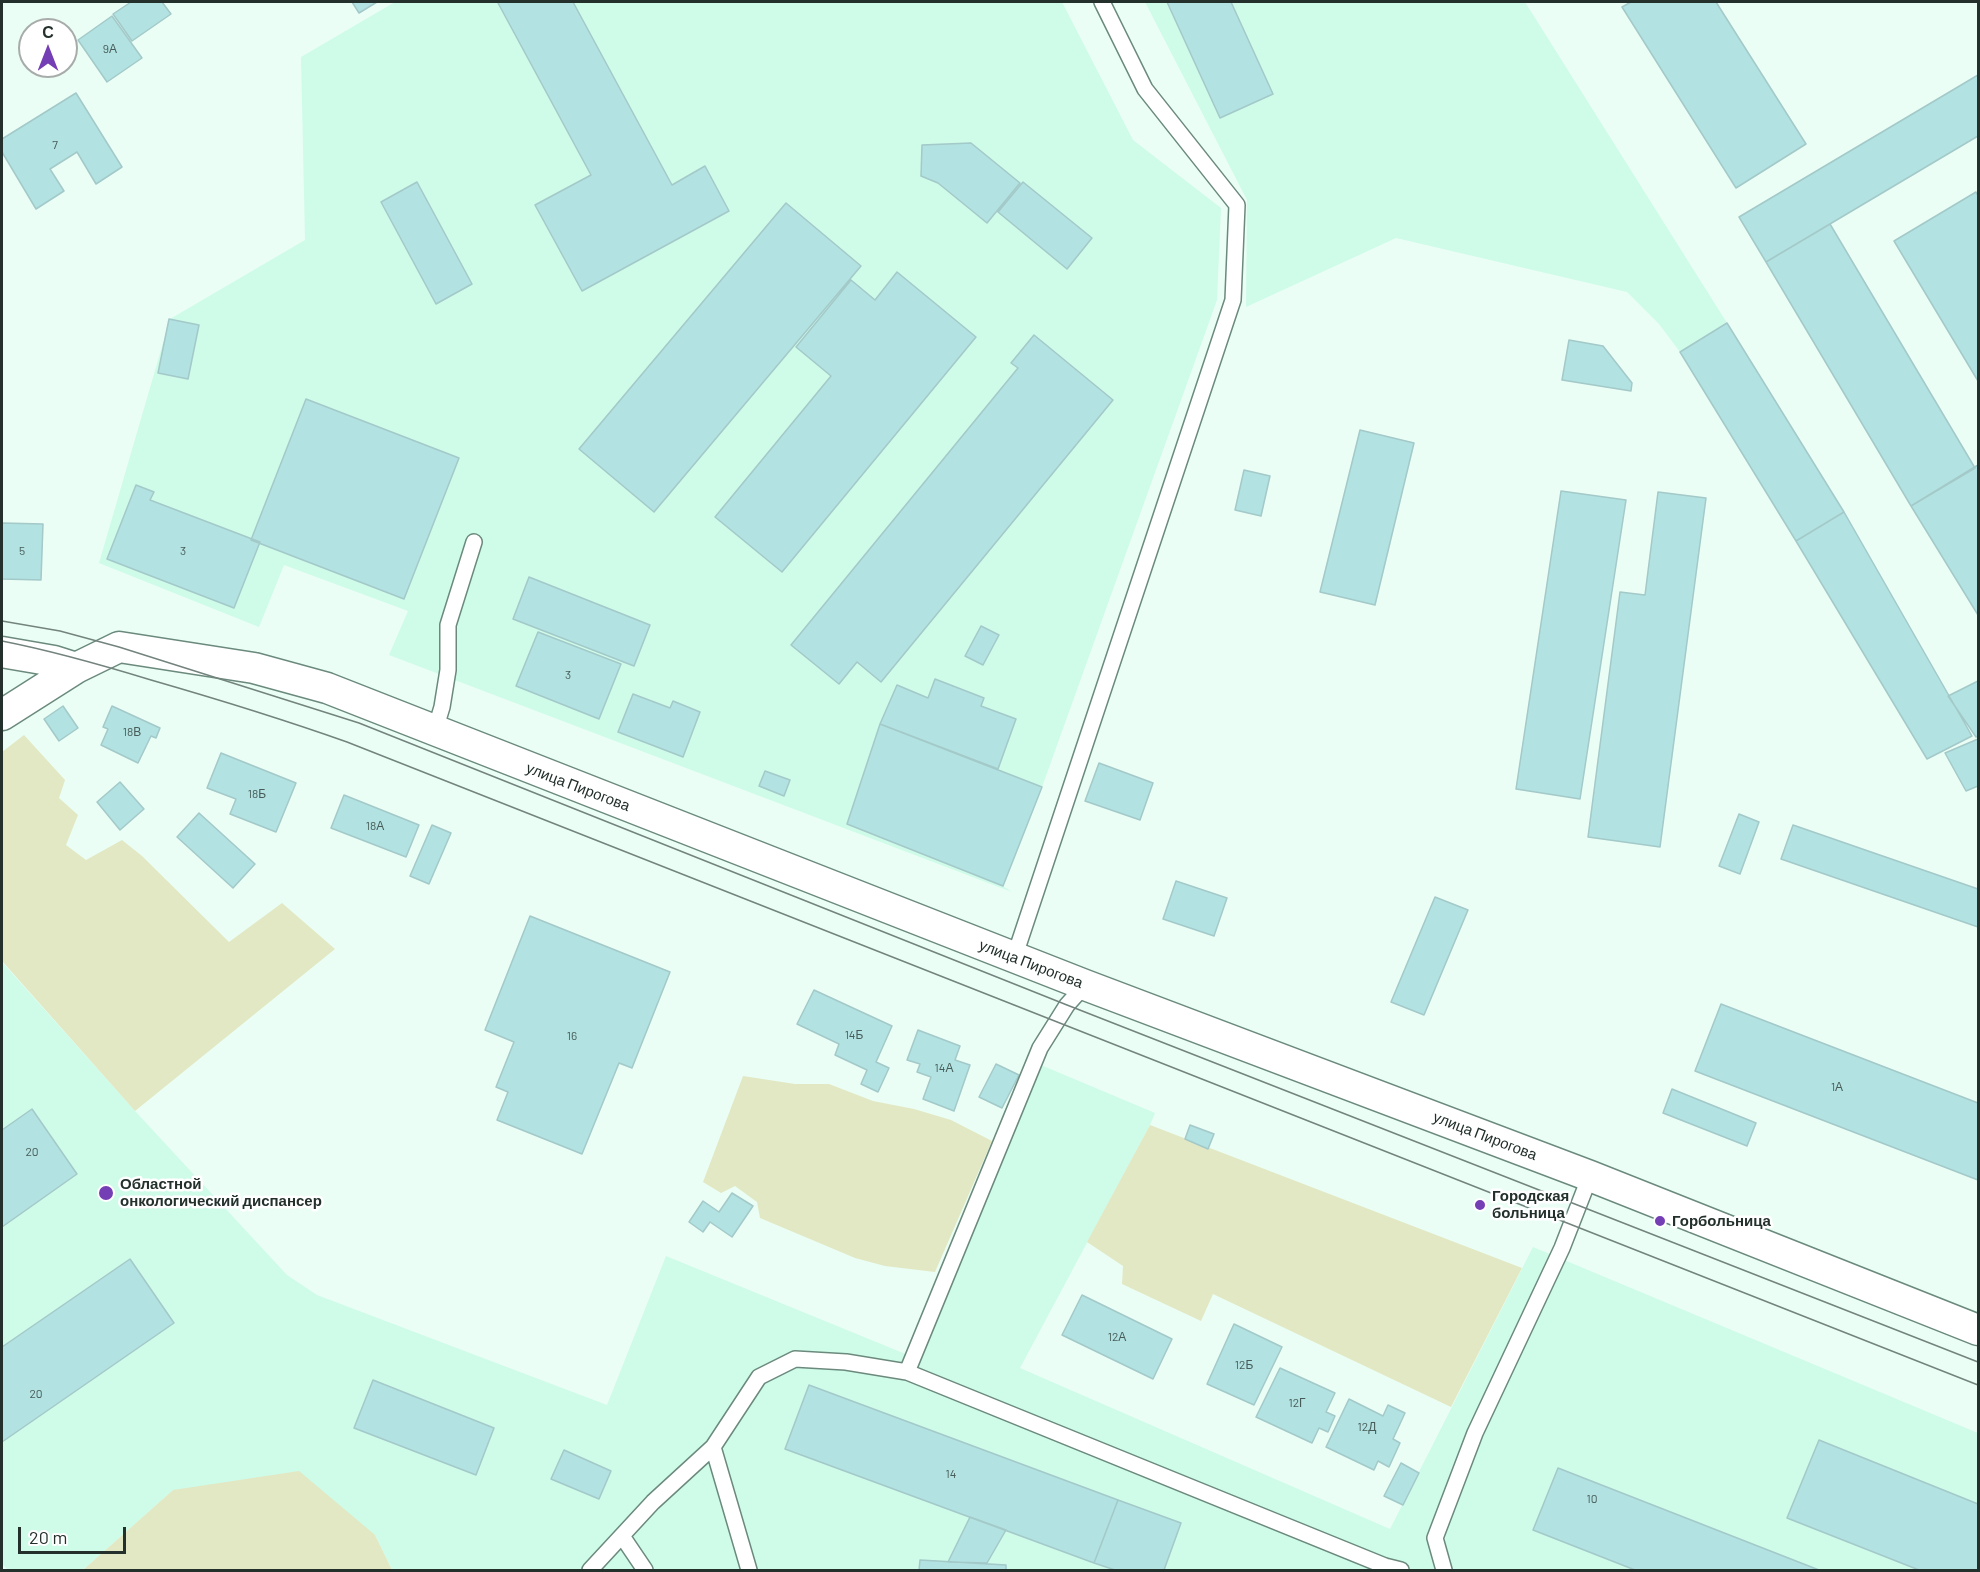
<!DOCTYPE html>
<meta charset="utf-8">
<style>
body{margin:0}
#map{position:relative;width:1980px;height:1572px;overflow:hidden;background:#eafef5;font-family:Barlow,sans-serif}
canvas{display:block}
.frame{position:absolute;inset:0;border:3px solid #23302b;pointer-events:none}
.north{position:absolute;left:18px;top:18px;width:60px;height:60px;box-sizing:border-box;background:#fff;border:2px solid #a7acaa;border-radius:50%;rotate:0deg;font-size:16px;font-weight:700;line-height:24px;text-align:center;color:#23302b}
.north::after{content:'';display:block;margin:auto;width:21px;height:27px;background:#743eb5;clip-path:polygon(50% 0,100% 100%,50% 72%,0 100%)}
.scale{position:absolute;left:18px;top:1527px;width:108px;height:27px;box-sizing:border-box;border:3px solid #23302b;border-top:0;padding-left:8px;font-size:18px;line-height:21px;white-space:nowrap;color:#23302b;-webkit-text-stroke:4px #fff;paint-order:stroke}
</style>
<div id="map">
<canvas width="1980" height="1572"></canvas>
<div class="frame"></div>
<div class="north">С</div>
<div class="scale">20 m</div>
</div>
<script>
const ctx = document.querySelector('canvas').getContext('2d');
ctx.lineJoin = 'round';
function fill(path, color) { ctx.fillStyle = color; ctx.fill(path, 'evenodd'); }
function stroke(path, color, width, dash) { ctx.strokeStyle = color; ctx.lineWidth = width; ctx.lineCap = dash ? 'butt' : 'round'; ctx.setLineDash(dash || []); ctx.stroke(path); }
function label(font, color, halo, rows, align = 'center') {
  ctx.font = font + ' Barlow,sans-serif'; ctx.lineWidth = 5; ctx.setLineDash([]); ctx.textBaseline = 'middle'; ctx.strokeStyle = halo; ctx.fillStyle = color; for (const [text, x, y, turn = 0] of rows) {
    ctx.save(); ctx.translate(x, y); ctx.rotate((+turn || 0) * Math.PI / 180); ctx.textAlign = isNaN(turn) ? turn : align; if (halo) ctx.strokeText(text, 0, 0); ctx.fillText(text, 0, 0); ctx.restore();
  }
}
const built = new Path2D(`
 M395 2H1062L1133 140 1221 208 1217 300 1042 787 1003 886 1012 892 389 655 408 611 284 565 259 627 99 563 170 319 305 240 301 57Z
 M1145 2H1525L1727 323 1680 352 1659 324 1627 292 1396 238 1246 307 1247 200Z
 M2 962 135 1111 287 1275 317 1295 607 1405 666 1256 908 1355 1029 1060 1155 1113 1150 1125 1020 1368 1390 1529 1533 1247 1978 1433V1570H392L375 1535 173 1490 83 1570H8L2 1564Z`);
const green = new Path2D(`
 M24 735 65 780 59 798 78 815 66 845 86 860 122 840 142 856 229 942 282 903 335 949 135 1111 2 961V752Z
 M743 1076 795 1084H829L873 1101 914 1109 951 1120 992 1141 935 1272 885 1266 855 1258 760 1218 757 1202 735 1186 721 1193 703 1182Z
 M1150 1125 1522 1268 1451 1407 1213 1294 1201 1321 1122 1284 1123 1266 1087 1242Z
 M299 1471 375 1535 392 1570H83L173 1490Z`);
const building = new Path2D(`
 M131 2H162L171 14 132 41 113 14Z
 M352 2H377L359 13Z
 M500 2H573L672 185 705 166 729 211 582 291 535 205 591 175 498 3Z
 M1167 2H1231L1273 94 1220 118Z
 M1631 2H1716L1806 144 1736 188 1622 7Z
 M112 16 142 58 107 82 78 40Z
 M1978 75V136L1766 262 1739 217Z
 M76 93 122 167 96 184 77 152 50 169 64 191 36 209 2 152V139Z
 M971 143 1020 183 987 223 938 183 921 176 922 145Z
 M417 182 472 284 436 304 381 202Z
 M1023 182 1092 238 1067 269 998 212Z
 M1976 192 1978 196V381L1894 241Z
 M786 203 861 266 654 512 579 449Z
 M1830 224 1975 468 1911 506 1766 262Z
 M897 272 976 337 782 572 715 517 831 376 796 347 851 280 875 300Z
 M169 319 199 325 188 379 158 373Z
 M1727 323 1844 512 1796 541 1680 352Z
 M1034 335 1113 400 881 682 857 662 839 684 791 645 1018 368 1011 363Z
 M1569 340 1603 346 1632 383 1631 391 1562 380Z
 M306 399 459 458 404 599 251 540Z
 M1360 430 1414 443 1375 605 1320 592Z
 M1978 465V615L1911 506Z
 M1244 470 1270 476 1261 516 1235 510Z
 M136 485 154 492 150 500 260 542 234 608 107 559Z
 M1561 491 1626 500 1580 799 1516 789Z
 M1658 492 1706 498 1660 847 1588 837 1620 592 1645 595Z
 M1844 512 1972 736 1927 759 1796 541Z
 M2 523 43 524 41 580 2 579Z
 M529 577 650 625 634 666 513 619Z
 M981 626 999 635 983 665 965 656Z
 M538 632 621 664 599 719 516 686Z
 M935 679 984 698 981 706 1016 719 998 769 880 724 897 685 928 698Z
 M1978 681V736L1976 737 1948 696Z
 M633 694 670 708 673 701 700 712 683 757 618 732Z
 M63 706 78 728 59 741 44 719Z
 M112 706 160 728 156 738 151 736 138 763 101 745 108 729 103 727Z
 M880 724 1042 787 1003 886 847 824Z
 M1978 739V786L1966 791 1945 753Z
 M221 753 296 783 276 832 230 814 236 799 207 788Z
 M1099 763 1153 783 1140 820 1085 801Z
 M765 771 790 780 784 796 759 786Z
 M120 782 144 809 120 830 97 802Z
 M344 795 419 825 406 857 331 828Z
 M199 813 255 864 233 888 177 837Z
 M1739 814 1759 822 1740 874 1719 866Z
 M432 825 451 833 429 884 410 876Z
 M1793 825 1978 889V927L1781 859Z
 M1176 881 1227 898 1214 936 1163 919Z
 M1435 897 1468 910 1424 1015 1391 1002Z
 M530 916 670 972 632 1068 619 1063 582 1154 497 1120 508 1092 496 1087 514 1042 485 1030Z
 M814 990 892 1026 876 1062 889 1068 878 1092 861 1084 867 1070 835 1055 839 1044 797 1024Z
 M1721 1004 1978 1103V1180L1695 1071Z
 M918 1030 960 1046 955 1060 970 1065 954 1111 923 1099 931 1077 917 1072 920 1064 907 1060Z
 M996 1064 1019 1075 1002 1108 979 1097Z
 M1672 1089 1756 1123 1747 1146 1663 1113Z
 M32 1109 77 1174 2 1227V1130Z
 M1190 1125 1214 1134 1208 1149 1185 1139Z
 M732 1193 753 1206 732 1237 710 1222 703 1232 689 1222 703 1201 719 1212Z
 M130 1259 174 1323 2 1442V1347Z
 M1082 1295 1172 1339 1153 1379 1062 1335Z
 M1234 1324 1282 1347 1254 1405 1207 1384Z
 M1280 1368 1335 1393 1326 1412 1335 1416 1328 1432 1319 1428 1312 1443 1256 1417Z
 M373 1380 494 1428 476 1475 354 1428Z
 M809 1385 1118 1500 1094 1563 785 1449Z
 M1349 1399 1383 1416 1388 1405 1405 1413 1393 1439 1400 1443 1389 1467 1378 1461 1374 1470 1326 1447Z
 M1819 1440 1978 1504V1570H1919L1787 1518Z
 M564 1450 611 1471 599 1499 551 1479Z
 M1401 1463 1419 1473 1403 1505 1384 1496Z
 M1558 1468 1819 1570H1635L1533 1530Z
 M1118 1500 1181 1523 1164 1570H1115L1094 1563Z
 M970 1517 1006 1530 987 1563 948 1562Z
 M920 1560 1006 1565V1570H919Z`);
const service = new Path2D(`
 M435 730 442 707 448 670V625L474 542
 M1014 958 1233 300 1237 205 1145 89 1102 2
 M907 1372 1040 1048 1067 1005 1085 985
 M713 1447 749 1570
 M622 1536 645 1570
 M590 1570 653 1502 713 1447 759 1377 795 1359 846 1362 907 1372 1385 1566 1401 1570
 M1444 1570 1435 1538 1475 1433 1562 1248 1590 1176`);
const minor = new Path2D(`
 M2 652 54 661 76 668
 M2 715 76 668 119 647 254 668 327 688 1085 985 1590 1176 1978 1330`);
const tram = new Path2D(`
 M2 621 60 631 119 647 359 723 1067 1005 1978 1362
 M2 641C53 651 102 665 151 680 217 699 282 719 347 742L1978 1385`);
const markers = [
 [106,1193,8,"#743eb5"],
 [1480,1205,6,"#743eb5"],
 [1660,1221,6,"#743eb5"]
];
const numberNames = [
 ["9А",110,49],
 ["7",55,145],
 ["5",22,551],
 ["3",183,551],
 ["3",568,675],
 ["18В",132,732],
 ["18Б",257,794],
 ["18А",375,826],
 ["14Б",854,1035],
 ["16",572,1036],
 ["14А",944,1068],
 ["1А",1837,1087],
 ["20",32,1152],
 ["12А",1117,1337],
 ["12Б",1244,1365],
 ["20",36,1394],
 ["12Г",1297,1403],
 ["12Д",1367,1427],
 ["14",951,1474],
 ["10",1592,1499]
];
const streetNames = [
 ["улица Пирогова",578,787,21],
 ["улица Пирогова",1031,964,21],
 ["улица Пирогова",1485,1136,21]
];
const poiNames = [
 ["Областной",120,1184],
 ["онкологический диспансер",120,1201],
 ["Городская",1492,1196],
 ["больница",1492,1213],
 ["Горбольница",1672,1221]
];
fill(built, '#cffbe9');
fill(green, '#e2e8c3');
fill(building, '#b2e2e1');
stroke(building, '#a3c9c9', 1.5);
stroke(service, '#6b8a7d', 18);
stroke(minor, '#6b8a7d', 33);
stroke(service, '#fff', 15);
stroke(minor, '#fff', 30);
stroke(tram, '#73837d', 1.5);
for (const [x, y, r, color] of markers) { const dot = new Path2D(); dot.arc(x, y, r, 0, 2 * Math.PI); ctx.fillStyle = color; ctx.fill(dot); stroke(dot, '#fff', 2); }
label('12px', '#475c58', null, numberNames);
label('15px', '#23302b', '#fff', streetNames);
label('bold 15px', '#23302b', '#fff', poiNames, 'left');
</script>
